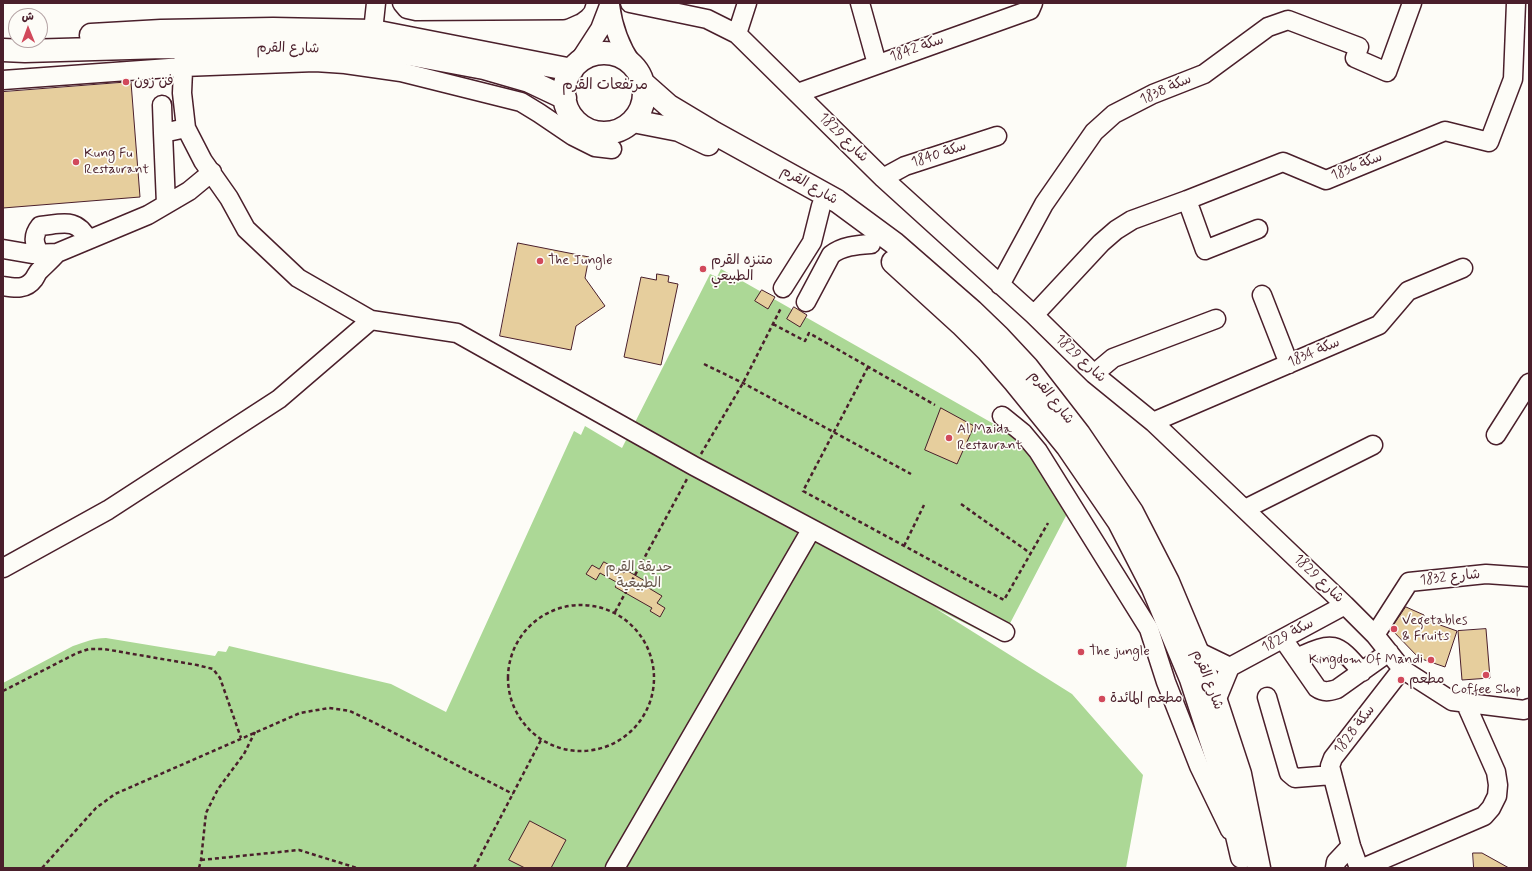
<!DOCTYPE html>
<meta charset="utf-8">
<style>
body{margin:0}
#map{position:relative;width:1532px;height:871px;overflow:hidden;background:#fdfcf7;font-family:Mynerve,"Playpen Sans Arabic",sans-serif}
canvas{display:block}
.frame{position:absolute;inset:0;border:4px solid #4a1f2b;pointer-events:none}
.north{position:absolute;left:8px;top:8px;width:40px;height:40px;box-sizing:border-box;background:#fdfcf7;border:1px solid #b5a4a5;border-radius:50%;rotate:359deg;font-size:11px;font-weight:700;line-height:16px;text-align:center;color:#4a1f2b}
.north::after{content:'';display:block;margin:auto;width:14px;height:18px;background:#d1495b;clip-path:polygon(50% 0,100% 100%,50% 72%,0 100%)}
</style>
<div id="map">
<canvas width="1532" height="871"></canvas>
<div class="frame"></div>
<div class="north">ش</div>
</div>
<script>
const ctx = document.querySelector('canvas').getContext('2d');
ctx.lineJoin = 'round';
function fill(path, color) { ctx.fillStyle = color; ctx.fill(path, 'evenodd'); }
function stroke(path, color, width, dash) { ctx.strokeStyle = color; ctx.lineWidth = width; ctx.lineCap = dash ? 'butt' : 'round'; ctx.setLineDash(dash || []); ctx.stroke(path); }
function label(font, color, halo, rows, align = 'center') {
  ctx.font = font + ' Mynerve,"Playpen Sans Arabic",sans-serif'; ctx.lineWidth = 3.5; ctx.setLineDash([]); ctx.textBaseline = 'middle'; ctx.strokeStyle = halo; ctx.fillStyle = color; for (const [text, x, y, turn = 0] of rows) {
    ctx.save(); ctx.translate(x, y); ctx.rotate((+turn || 0) * Math.PI / 180); ctx.textAlign = isNaN(turn) ? turn : align; if (halo) ctx.strokeText(text, 0, 0); ctx.fillText(text, 0, 0); ctx.restore();
  }
}
const green = new Path2D(`
 M721 269 1001 428C1030 449 1048 483 1068 512L1005 633 998 630 994 638 935 608 1072 694 1143 775 1126 868H3V683L73 646C86 642 93 638 106 638L215 656 218 651 226 652 229 646 391 684 446 712 574 431 581 435 585 426 622 448 710 274 717 277Z`);
const building = new Path2D(`
 M131 82 140 197 3 208V92Z
 M518 243 589 257 585 278 605 306 576 326 571 350 500 336Z
 M657 274 669 276 668 282 678 284 661 365 624 357 641 277 656 280Z
 M762 290 775 297 768 309 755 301Z
 M794 307 807 315 800 327 787 319Z
 M941 408 974 426 957 464 925 450Z
 M604 562 624 573 626 570 645 581 642 584 662 596 657 603 665 608 660 617 650 611 652 608 615 587 618 583 600 573 596 580 586 574 592 565 599 569Z
 M1406 607 1424 615 1423 619 1457 631 1445 667 1419 658 1391 629Z
 M1486 629 1490 678 1462 680 1458 631Z
 M530 821 566 840 551 868H525L509 860Z
 M1473 853H1482L1509 868H1474Z`);
const path = new Path2D(`
 M773 324 805 341 809 333 935 405
 M704 364 743 383 911 474
 M868 367 803 491 1004 600 1048 523
 M701 454 743 383 781 308
 M961 504 1030 553
 M904 546 924 505
 M508 678a73 73 0 1 1 146 0a73 73 0 1 1-146 0Z
 M615 612 687 479
 M3 691 77 653 89 649H104L197 665 213 669 220 678 241 738
 M201 860 299 850 357 868
 M42 868 96 808 115 794 300 713 329 708 350 711 373 722 513 794
 M199 868 201 860 206 813 218 789 244 754 255 732
 M474 868 541 740`);
const minor = new Path2D(`
 M402 3 407 9 416 11 563 10 572 6 576 3
 M630 3 707 19 737 34 883 178 1034 315 1094 374 1153 422 1345 605 1375 635 1402 669 1452 701 1524 710 1529 708
 M860 3 877 64
 M610 5C613 27 619 45 632 64
 M373 31 376 3
 M737 34 747 3
 M184 48 182 93 186 128 203 161 229 198 246 229 298 278 371 320 457 333 694 466 1005 632
 M578 63 600 29 610 3
 M3 80 183 67 315 62 345 64 401 72 521 102 539 113 573 136 595 147 612 149
 M798 93 1030 10 1033 3
 M162 105 163 133
 M883 178 905 166 997 136
 M1187 200 1205 250 1258 229
 M166 204 163 133 186 128
 M3 249 32 254 57 253 148 215 189 191 212 172
 M40 254C34 244 32 236 40 226 62 224 77 217 88 240
 M1000 285 1044 204 1094 132 1114 114 1153 94 1204 74 1268 27 1288 20 1359 47 1355 58 1387 72 1412 3
 M3 286C15 288 26 290 34 279 36 276 37 273 39 271 45 265 51 260 57 253
 M783 288 812 242 821 206
 M1262 295 1289 364
 M806 302 831 255C842 246 857 245 871 244
 M1034 315 1101 243 1116 230 1132 220 1187 200 1283 162 1326 180 1445 131 1489 142 1513 79 1516 3
 M1094 374 1113 358 1216 319
 M1002 416 1023 433 1038 451 1149 629 1166 682 1199 766 1230 830
 M1153 422 1379 325 1408 291 1463 268
 M1496 435 1529 383
 M1245 509 1373 445
 M3 568 108 510 279 399 371 320
 M1375 635 1409 582 1486 574 1529 577
 M1283 639 1317 688C1324 693 1330 691 1337 689L1389 652
 M1197 651 1230 667
 M1296 658C1333 642 1335 640 1362 672
 M1267 697 1289 773 1295 778 1332 775
 M1216 701 1230 667 1345 605
 M615 868 811 530
 M1335 868 1336 862 1351 846
 M1359 868 1351 846 1330 766 1333 758 1402 669
 M1363 868 1484 816 1491 808 1497 796 1498 785 1496 772 1465 702`);
const major = new Path2D(`
 M91 35 161 31 273 29 373 31 572 70
 M3 50 25 51 164 47 365 49 409 54 484 68 529 81 565 98
 M564 93a40 40 0 1 1 80 0a40 40 0 1 1-80 0Z
 M643 83 669 106 714 133 837 201 894 243 972 311 999 337 1027 367 1079 434 1132 512 1168 582 1197 651 1216 701 1240 774 1259 868
 M633 121 679 130 708 144
 M893 262 961 324 988 351 1015 382 1067 446 1119 522 1153 588 1191 679 1224 780 1242 857`);
const markers = [
 [126,82,4,"#d1495b"],
 [76,162,4,"#d1495b"],
 [540,261,4,"#d1495b"],
 [703,269,4,"#d1495b"],
 [949,438,4,"#d1495b"],
 [1394,629,4,"#d1495b"],
 [1081,652,4,"#d1495b"],
 [1431,660,4,"#d1495b"],
 [1486,675,4,"#d1495b"],
 [1401,680,4,"#d1495b"],
 [1102,699,4,"#d1495b"]
];
const streetNames = [
 ["شارع القرم",288,49,1],
 ["سكة 1842",917,49,-19],
 ["1838 سكة",1166,90,-24],
 ["1829 شارع",843,138,45],
 ["سكة 1840",939,155,-18],
 ["سكة 1836",1357,167,-22],
 ["شارع القرم",809,186,30],
 ["سكة 1834",1314,353,-23],
 ["1829 شارع",1080,359,43],
 ["شارع القرم",1051,398,52],
 ["1832 شارع",1450,578,-6],
 ["1829 شارع",1318,579,44],
 ["سكة 1829",1288,636,-28],
 ["شارع القرم",1207,680,69],
 ["سكة 1828",1355,730,-52]
];
const poiNames = [
 ["فن زون",134,82],
 ["Kung Fu",84,154],
 ["Restaurant",84,170],
 ["The Jungle",548,261],
 ["متنزه القرم",711,261],
 ["الطبيعي",711,277],
 ["Al Maida",957,430],
 ["Restaurant",957,446],
 ["Vegetables",1402,621],
 ["& Fruits",1402,637],
 ["The jungle",1089,652],
 ["Kingdom Of Mandi",1423,660,"right"],
 ["مطعم",1409,680],
 ["Coffee Shop",1486,690,"center"],
 ["مطعم المائدة",1110,699]
];
const parkNames = [
 ["حديقة القرم",639,568],
 ["الطبيعية",639,584]
];
const neighbourhoodNames = [
 ["مرتفعات القرم",605,86]
];
fill(green, '#acd896');
fill(building, '#e6ce9d');
stroke(building, '#4a1f2b', 1);
stroke(minor, '#4a1f2b', 21);
stroke(major, '#4a1f2b', 25);
stroke(path, '#4a1f2b', 2.5, [4, 3]);
stroke(minor, '#fdfcf7', 18);
stroke(major, '#fdfcf7', 22);
for (const [x, y, r, color] of markers) { const dot = new Path2D(); dot.arc(x, y, r, 0, 2 * Math.PI); ctx.fillStyle = color; ctx.fill(dot); stroke(dot, '#fdfcf7', 1.5); }
label('14px', '#4a1f2b', '#fdfcf7', streetNames);
label('14px', '#4a1f2b', '#fdfcf7', poiNames, 'left');
label('14px', '#67564b', '#fdfcf7', parkNames);
label('15px', '#4a1f2b', '#fdfcf7', neighbourhoodNames);
</script>
